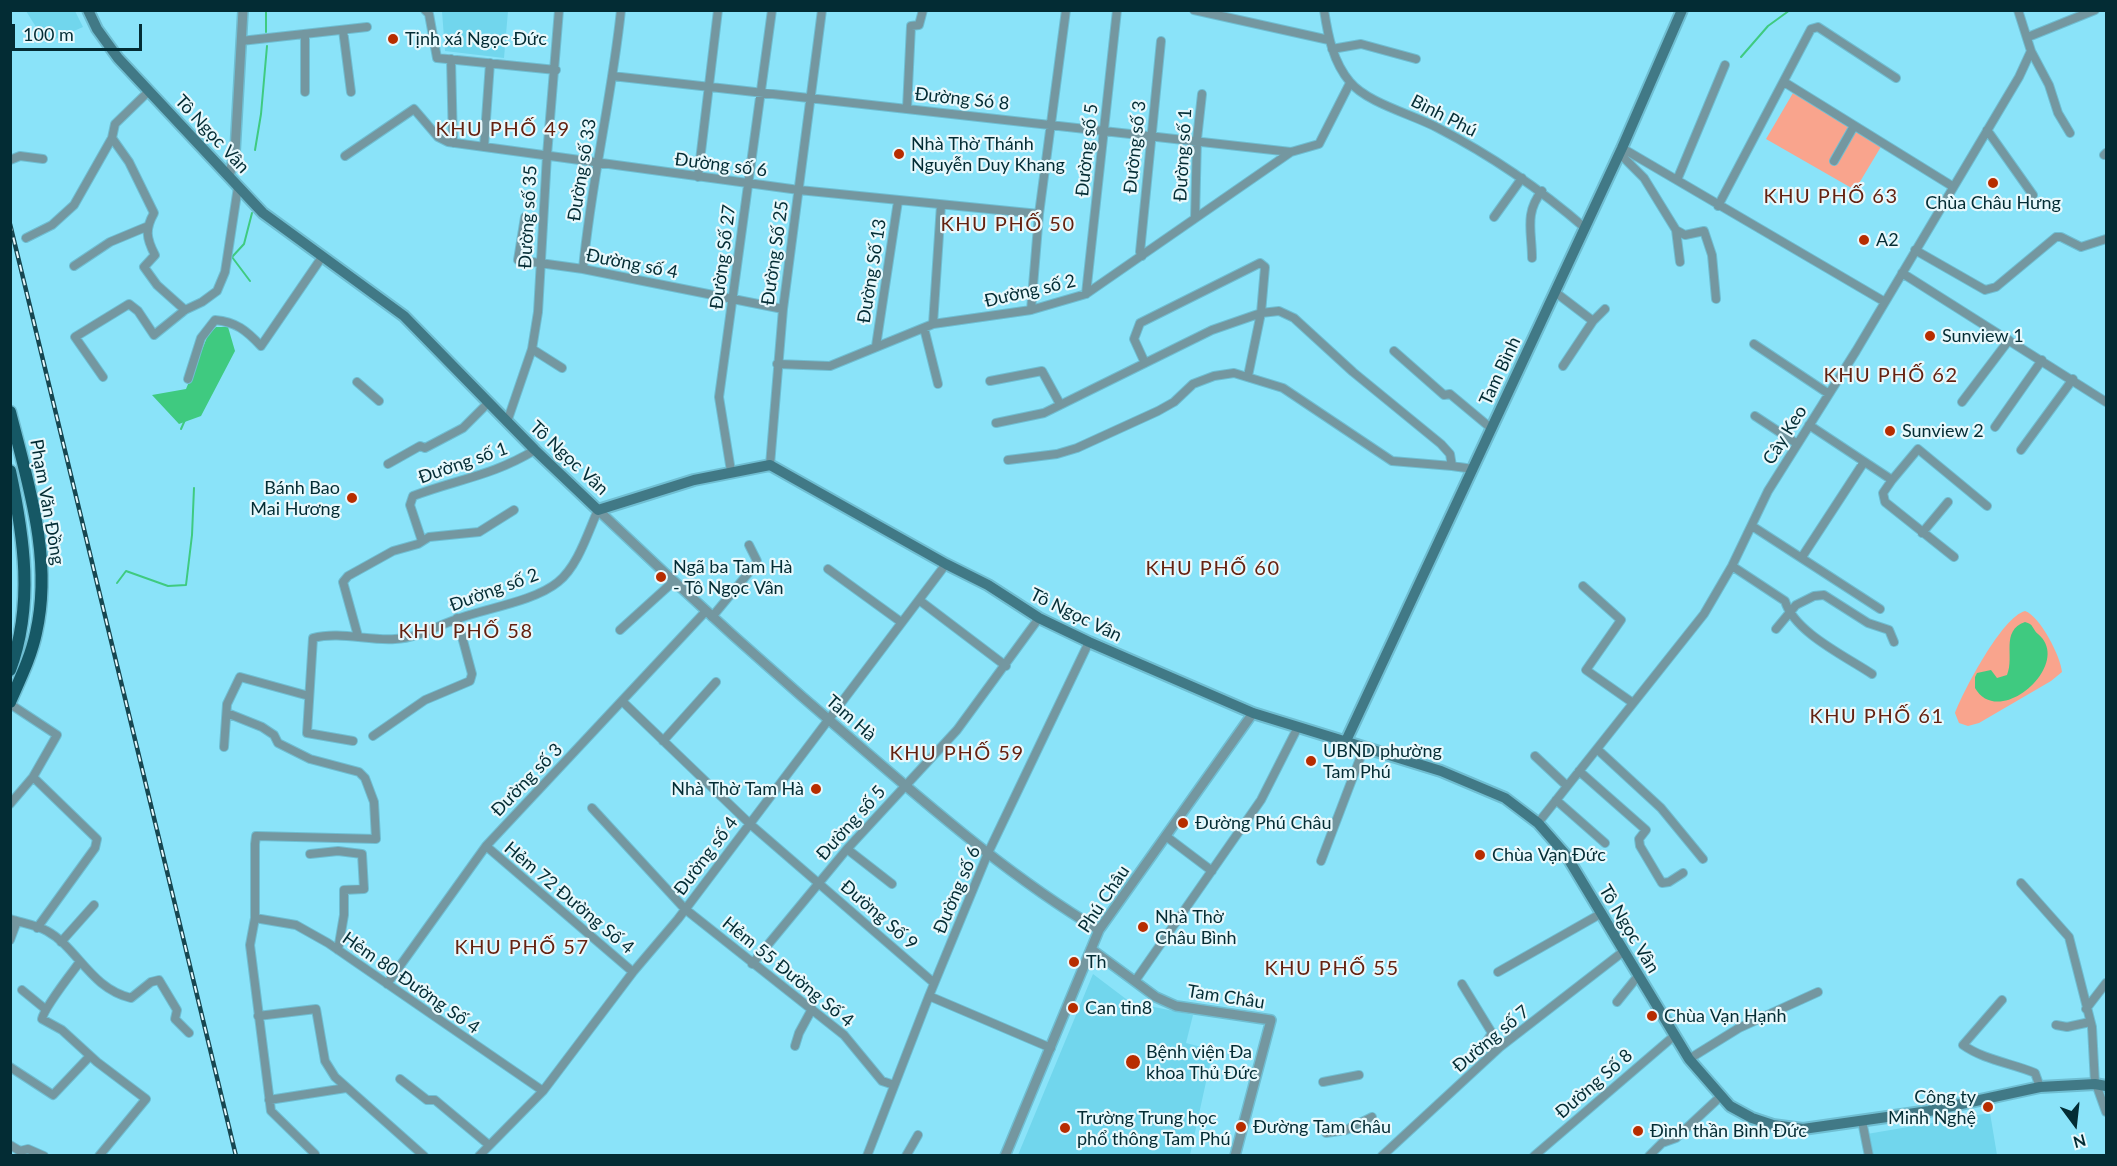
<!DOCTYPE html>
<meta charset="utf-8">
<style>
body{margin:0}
#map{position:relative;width:2117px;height:1166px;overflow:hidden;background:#8ae3f9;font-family:Lato,sans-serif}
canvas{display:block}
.frame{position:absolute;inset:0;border:12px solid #032c34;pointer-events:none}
.north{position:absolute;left:2045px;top:1094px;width:60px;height:60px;-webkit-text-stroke:4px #e7f8fc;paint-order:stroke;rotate:165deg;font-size:16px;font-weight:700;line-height:24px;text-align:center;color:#032c34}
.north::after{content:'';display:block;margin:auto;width:21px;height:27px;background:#032c34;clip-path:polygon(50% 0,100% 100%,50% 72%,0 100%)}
.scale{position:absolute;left:12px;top:24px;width:130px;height:27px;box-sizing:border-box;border:3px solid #032c34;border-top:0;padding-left:8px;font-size:18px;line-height:21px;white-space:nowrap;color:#032c34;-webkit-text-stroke:4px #e7f8fc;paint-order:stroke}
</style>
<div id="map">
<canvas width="2117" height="1166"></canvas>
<div class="frame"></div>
<div class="north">N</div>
<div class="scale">100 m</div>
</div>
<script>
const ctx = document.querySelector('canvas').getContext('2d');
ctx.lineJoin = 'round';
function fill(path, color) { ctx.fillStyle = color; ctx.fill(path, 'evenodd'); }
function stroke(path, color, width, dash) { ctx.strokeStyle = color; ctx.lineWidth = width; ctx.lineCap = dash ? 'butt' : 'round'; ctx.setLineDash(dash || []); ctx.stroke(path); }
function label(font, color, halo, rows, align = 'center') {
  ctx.font = font + ' Lato,sans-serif'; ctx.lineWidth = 4.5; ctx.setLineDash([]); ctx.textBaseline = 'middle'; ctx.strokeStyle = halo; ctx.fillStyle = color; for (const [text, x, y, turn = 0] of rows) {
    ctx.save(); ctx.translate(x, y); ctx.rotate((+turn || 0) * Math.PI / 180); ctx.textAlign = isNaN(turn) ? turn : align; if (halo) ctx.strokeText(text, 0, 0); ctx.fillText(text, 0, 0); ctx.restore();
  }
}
const built = new Path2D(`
 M26 11H75L83 27 46 43Z
 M442 11H508L504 58 445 51Z
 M1093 974 1130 1002 1193 1015 1186 1043 1213 1050 1190 1155H1018Z
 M1990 1113 1997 1155H1871L1867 1134Z`);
const green = new Path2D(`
 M1793 93 1882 145 1855 190 1766 139Z
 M2025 611C2040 616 2061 657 2062 672L2051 681 1979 723 1968 726 1959 723 1955 713C1964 690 2002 617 2025 611Z`);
const water = new Path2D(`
 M216 327H228L235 351 201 416 179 424 152 395 186 389 208 335Z
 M2025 622C2034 624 2032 629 2038 634 2074 664 1999 730 1975 688V677L1977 673 1991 670 1997 678 2007 675C2015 656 2000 631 2025 622Z`);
const stream = new Path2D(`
 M266 10V32
 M1741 57 1768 26 1790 10
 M255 150 261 114 267 46
 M250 281 232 257 244 244 252 213
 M181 429 185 420
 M117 583 126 571 168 586 186 585 192 535 194 488`);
const minor = new Path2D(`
 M425 10 429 14 437 58 556 70
 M1194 10 1329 40
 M1324 10C1328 36 1333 62 1350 82 1367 103 1414 115 1438 128 1492 156 1540 189 1585 228
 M343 30 351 92
 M2028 37 2095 10
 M241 41 367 27
 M1332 49 1361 44 1416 59
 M2031 51 2049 85 2058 113 2070 133
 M451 59 453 143
 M612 76 1291 152 1319 144 1350 83
 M1784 82 1952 186
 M305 92V35
 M907 108 911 26 919 25 923 10
 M1987 130 2033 195
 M112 138 129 162 154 213C145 229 146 238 155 255L144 267 157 285 185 310
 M484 147 490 63
 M1622 148 1885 302
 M1620 154 1644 178 1676 230 1685 235 1704 231 1712 255 1716 299
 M2104 155 2106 153
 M345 156 414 109 438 137 448 142 799 190 1039 214
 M10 160 20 156 43 159
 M1834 161 1854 126
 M698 177 718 10
 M1677 180 1725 65
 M1718 206 1811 29 1818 27 1896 78
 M525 217 518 260 583 269 783 309
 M1494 217 1522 178
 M1195 218 1197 139 1202 94
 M1676 230 1680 262
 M26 238 52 225 74 205 112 138 115 124 149 91
 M1915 250 1985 290 1996 287 2056 237H2061L2081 247 2106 239
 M1142 256 1140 252 1161 41
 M1532 258C1532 232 1524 213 1542 191
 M74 266 110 242 146 227
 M583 269C591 182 612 97 621 10
 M1902 273 2106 402
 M1555 292 1593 321 1563 366
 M1086 294 1117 10
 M1031 310 1039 214 1066 10
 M1593 321 1605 309
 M933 324 941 205
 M924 328 938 384
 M1754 344 1829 394
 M876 346 898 201
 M532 349 562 368
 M1394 351 1444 395 1450 394 1492 429
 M1145 363 1134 339 1140 323 1260 263 1265 267 1261 313 1248 376
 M777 364 830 366 933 324 1031 310 1086 294 1291 152
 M103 377 75 337 129 304 138 311 154 335 185 310 202 302 217 291 225 272 238 187
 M188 379 201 338 215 320C236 322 246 330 261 346L322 257
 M990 381 1042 371 1060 404
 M357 382 379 401
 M1962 402 2009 340
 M1755 416 1796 443
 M507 422 532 349 538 312 547 155 559 10
 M996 423 1044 413 1212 330 1261 313 1279 311 1294 318 1353 372 1441 444 1450 454 1452 466 1473 469
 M1809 425 1892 480 1883 493 1885 502 1954 557
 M1995 427 2042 360
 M2021 450 2073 379
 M1008 460 1057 454 1077 448 1158 411 1174 402 1193 384 1214 376 1234 373 1283 388 1392 461 1452 466
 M388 464 420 446 425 448 463 428 489 402
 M770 465 783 309 822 10
 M731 471 719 397 772 10
 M1892 480 1918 449 1987 506
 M1752 526 1880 609
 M1922 533 1948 502
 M422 541 410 505 413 496C458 479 492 476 535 450
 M1802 557 1864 462
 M1732 566 1785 601C1794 632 1845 656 1872 674
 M828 569 901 622
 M1583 586 1621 620 1586 670 1633 703
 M919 600 1006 666
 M712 617 755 565 757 561 749 545
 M1776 629 1796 605 1814 596 1824 595 1868 623 1889 630 1894 642
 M620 630 673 582
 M358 636 343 582 348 576 393 551 418 544 429 537 479 532 514 510
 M623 702 750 824 934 983
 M10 704 57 735 33 777 10 804
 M227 713 262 727 274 735 278 743 310 759 359 772 365 778 374 802 376 839 256 836 255 844V918L250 945 271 1111 315 1154
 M373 736 425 700 470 681 472 674 457 618
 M353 741 307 733 313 638C340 631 368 641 395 639 419 638 438 625 460 618 488 608 535 601 558 582 578 566 588 532 598 510
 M663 741 716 682
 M224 747 227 704 240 677 309 696
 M1597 749 1661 808 1703 859
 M1535 756 1567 786
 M1579 771 1646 830 1639 839 1640 846 1662 883 1669 882 1683 873
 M33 777 97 839 95 848 37 928
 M1556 800 1605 843
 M592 808 685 909 844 1035 882 1081 894 1085
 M1538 823 1704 614 1732 566 1768 491 1856 351 2019 77 2031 51 2018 10
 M1167 837 1212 871
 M486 846 633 972
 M847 849 892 884
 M310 854 338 851 362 854 364 889 344 890V915L338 950
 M1321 861 1364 748
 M2021 883 2069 937 2092 1027 2095 1084
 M255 918 296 925 328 943 543 1091
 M10 919C22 923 36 925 47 931 78 948 90 988 131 998L151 982 159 980 177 1010 175 1019 189 1033
 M10 940 17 921
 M61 942 94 905
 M79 963C70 975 44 1008 42 1019L62 1030 97 1062 146 1099 99 1156
 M752 964 847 849 957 730 1039 618
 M1498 972 1602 913
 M1135 981 1261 800 1298 727
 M387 984 486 846 706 611
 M1462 984 1492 1033 1487 1041 1495 1051
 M22 990 44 1008
 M929 996 1051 1048
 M2002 1000 1963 1045C1984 1060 2011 1063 2035 1073L2040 1087
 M1617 1002 1638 976
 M2086 1009 2106 983
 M258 1016 316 1009 325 1061 335 1077 424 1156
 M2056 1025 2067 1027 2090 1022
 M795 1046 799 1033 812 1009
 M1689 1059 1739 1028 1818 992
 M10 1067 53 1095 90 1056
 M400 1079 427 1100H435L489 1145
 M1323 1082 1359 1075
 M2096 1084 2106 1112
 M269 1100 346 1088
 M1862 1121 1869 1156
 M1326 1133 1346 1130 1372 1117
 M10 1145 20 1151 28 1149 44 1156
 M479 1156 543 1091 633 972 678 919 946 564
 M867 1156 929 996 988 853 1089 642
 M906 1156 918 1135
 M1382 1156 1500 1047 1624 951
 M1534 1156 1674 1036
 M1649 1156 1662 1143 1676 1138 1721 1096`);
const tertiary = new Path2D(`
 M229 177 235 152 243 10
 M598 510C687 595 778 677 872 757 944 819 1017 881 1099 930
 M1091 949 1156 997 1176 1006 1271 1020 1235 1156
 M1005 1156 1099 930 1253 713`);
const secondary = new Path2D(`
 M88 10 97 29 118 58 263 213 404 316 535 450 598 510 694 480 770 465 946 564 988 585 1039 618 1089 642 1253 713 1441 771 1505 798 1538 823 1566 855 1689 1059 1730 1106 1752 1118 1773 1125 1803 1129 1929 1111 2040 1087 2095 1084 2106 1086
 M1345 743 1622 148 1682 10`);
const trunk = new Path2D(`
 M10 412C28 484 53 558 36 633 31 657 20 679 10 702
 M10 471C24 537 34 605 10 670`);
const rail = new Path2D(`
 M10 224 236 1156`);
const markers = [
 [393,39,6,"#b72d00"],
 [899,154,6,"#b72d00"],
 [1993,183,6,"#b72d00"],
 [1864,240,6,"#b72d00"],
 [1930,336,6,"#b72d00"],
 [1890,431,6,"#b72d00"],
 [352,498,6,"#b72d00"],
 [661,577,6,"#b72d00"],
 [1311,761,6,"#b72d00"],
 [816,789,6,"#b72d00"],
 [1183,823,6,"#b72d00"],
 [1480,855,6,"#b72d00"],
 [1143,927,6,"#b72d00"],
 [1074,962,6,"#b72d00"],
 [1073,1008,6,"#b72d00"],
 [1652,1016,6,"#b72d00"],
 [1133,1062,8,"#b72d00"],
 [1988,1107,6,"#b72d00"],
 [1241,1127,6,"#b72d00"],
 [1065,1128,6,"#b72d00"],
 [1638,1131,6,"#b72d00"]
];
const poiNames = [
 ["Tịnh xá Ngọc Đức",405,39],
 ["Nhà Thờ Thánh",911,144],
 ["Nguyễn Duy Khang",911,165],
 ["Chùa Châu Hưng",1993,203,"center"],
 ["A2",1876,240],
 ["Sunview 1",1942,336],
 ["Sunview 2",1902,431],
 ["Bánh Bao",340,488,"right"],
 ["Mai Hương",340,509,"right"],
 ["Ngã ba Tam Hà",673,567],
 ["- Tô Ngọc Vân",673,588],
 ["UBND phường",1323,751],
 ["Tam Phú",1323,772],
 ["Nhà Thờ Tam Hà",804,789,"right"],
 ["Đường Phú Châu",1195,823],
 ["Chùa Vạn Đức",1492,855],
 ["Nhà Thờ",1155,917],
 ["Châu Bình",1155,938],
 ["Th",1086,962],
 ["Can tin8",1085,1008],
 ["Chùa Vạn Hạnh",1664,1016],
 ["Bệnh viện Đa",1146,1052],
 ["khoa Thủ Đức",1146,1073],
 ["Công ty",1976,1097,"right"],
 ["Minh Nghệ",1976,1118,"right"],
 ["Trường Trung học",1077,1118],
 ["phổ thông Tam Phú",1077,1139],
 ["Đường Tam Châu",1253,1127],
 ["Đình thần Bình Đức",1650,1131]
];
const streetNames = [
 ["Đường Só 8",962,99,6],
 ["Bình Phú",1444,116,27],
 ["Tô Ngọc Vân",212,134,47],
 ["Đường số 3",1135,147,-84],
 ["Đường số 5",1087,150,-84],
 ["Đường số 1",1183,155,-87],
 ["Đường số 6",721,165,7],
 ["Đường số 33",582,170,-81],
 ["Đường số 35",528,217,-87],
 ["Đường Số 25",775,253,-82],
 ["Đường Số 27",723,257,-83],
 ["Đường số 4",632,264,11],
 ["Đường Số 13",872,271,-81],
 ["Đường số 2",1030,291,-13],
 ["Tam Bình",1500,371,-65],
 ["Cây Keo",1785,435,-58],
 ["Tô Ngọc Vân",569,458,43],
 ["Đường số 1",463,463,-19],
 ["Phạm Văn Đồng",47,502,80],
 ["Đường số 2",494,590,-20],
 ["Tô Ngọc Vân",1076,615,26],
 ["Tam Hà",851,718,41],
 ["Đường số 3",527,780,-46],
 ["Đường số 5",851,823,-48],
 ["Đường số 4",706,856,-53],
 ["Đường số 6",957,890,-67],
 ["Hẻm 72 Đường Số 4",569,898,40],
 ["Phú Châu",1104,899,-56],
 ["Đường Số 9",879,915,41],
 ["Tô Ngọc Vân",1629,929,59],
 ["Hẻm 55 Đường Số 4",788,972,39],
 ["Hẻm 80 Đường Số 4",411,983,35],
 ["Tam Châu",1226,997,9],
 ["Đường số 7",1491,1039,-40],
 ["Đường Số 8",1594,1084,-41]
];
const neighbourhoodNames = [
 ["KHU PHỐ 49",503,130],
 ["KHU PHỐ 63",1831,197],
 ["KHU PHỐ 50",1008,225],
 ["KHU PHỐ 62",1891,376],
 ["KHU PHỐ 60",1213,569],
 ["KHU PHỐ 58",466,632],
 ["KHU PHỐ 61",1877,717],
 ["KHU PHỐ 59",957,754],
 ["KHU PHỐ 57",522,948],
 ["KHU PHỐ 55",1332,969]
];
fill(built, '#71d6ed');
fill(green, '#f9a48d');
fill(water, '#3fca80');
stroke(stream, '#3fca80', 2);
stroke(minor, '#6fbed2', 10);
stroke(tertiary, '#6fbed2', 12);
stroke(secondary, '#6fbed2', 14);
stroke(trunk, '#6fbed2', 15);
stroke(minor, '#7497a0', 8);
stroke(tertiary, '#7497a0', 9);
stroke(secondary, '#417986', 10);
stroke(trunk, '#165865', 12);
stroke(rail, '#174751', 4.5);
stroke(rail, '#e7f8fc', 2, [7]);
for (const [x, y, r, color] of markers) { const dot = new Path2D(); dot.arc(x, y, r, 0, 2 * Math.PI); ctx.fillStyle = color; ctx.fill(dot); stroke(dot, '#e7f8fc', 2); }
label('18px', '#032c34', '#e7f8fc', poiNames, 'left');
label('18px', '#032c34', '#e7f8fc', streetNames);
ctx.letterSpacing = '1.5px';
label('20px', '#642211', '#e7f8fc', neighbourhoodNames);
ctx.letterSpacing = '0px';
</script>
